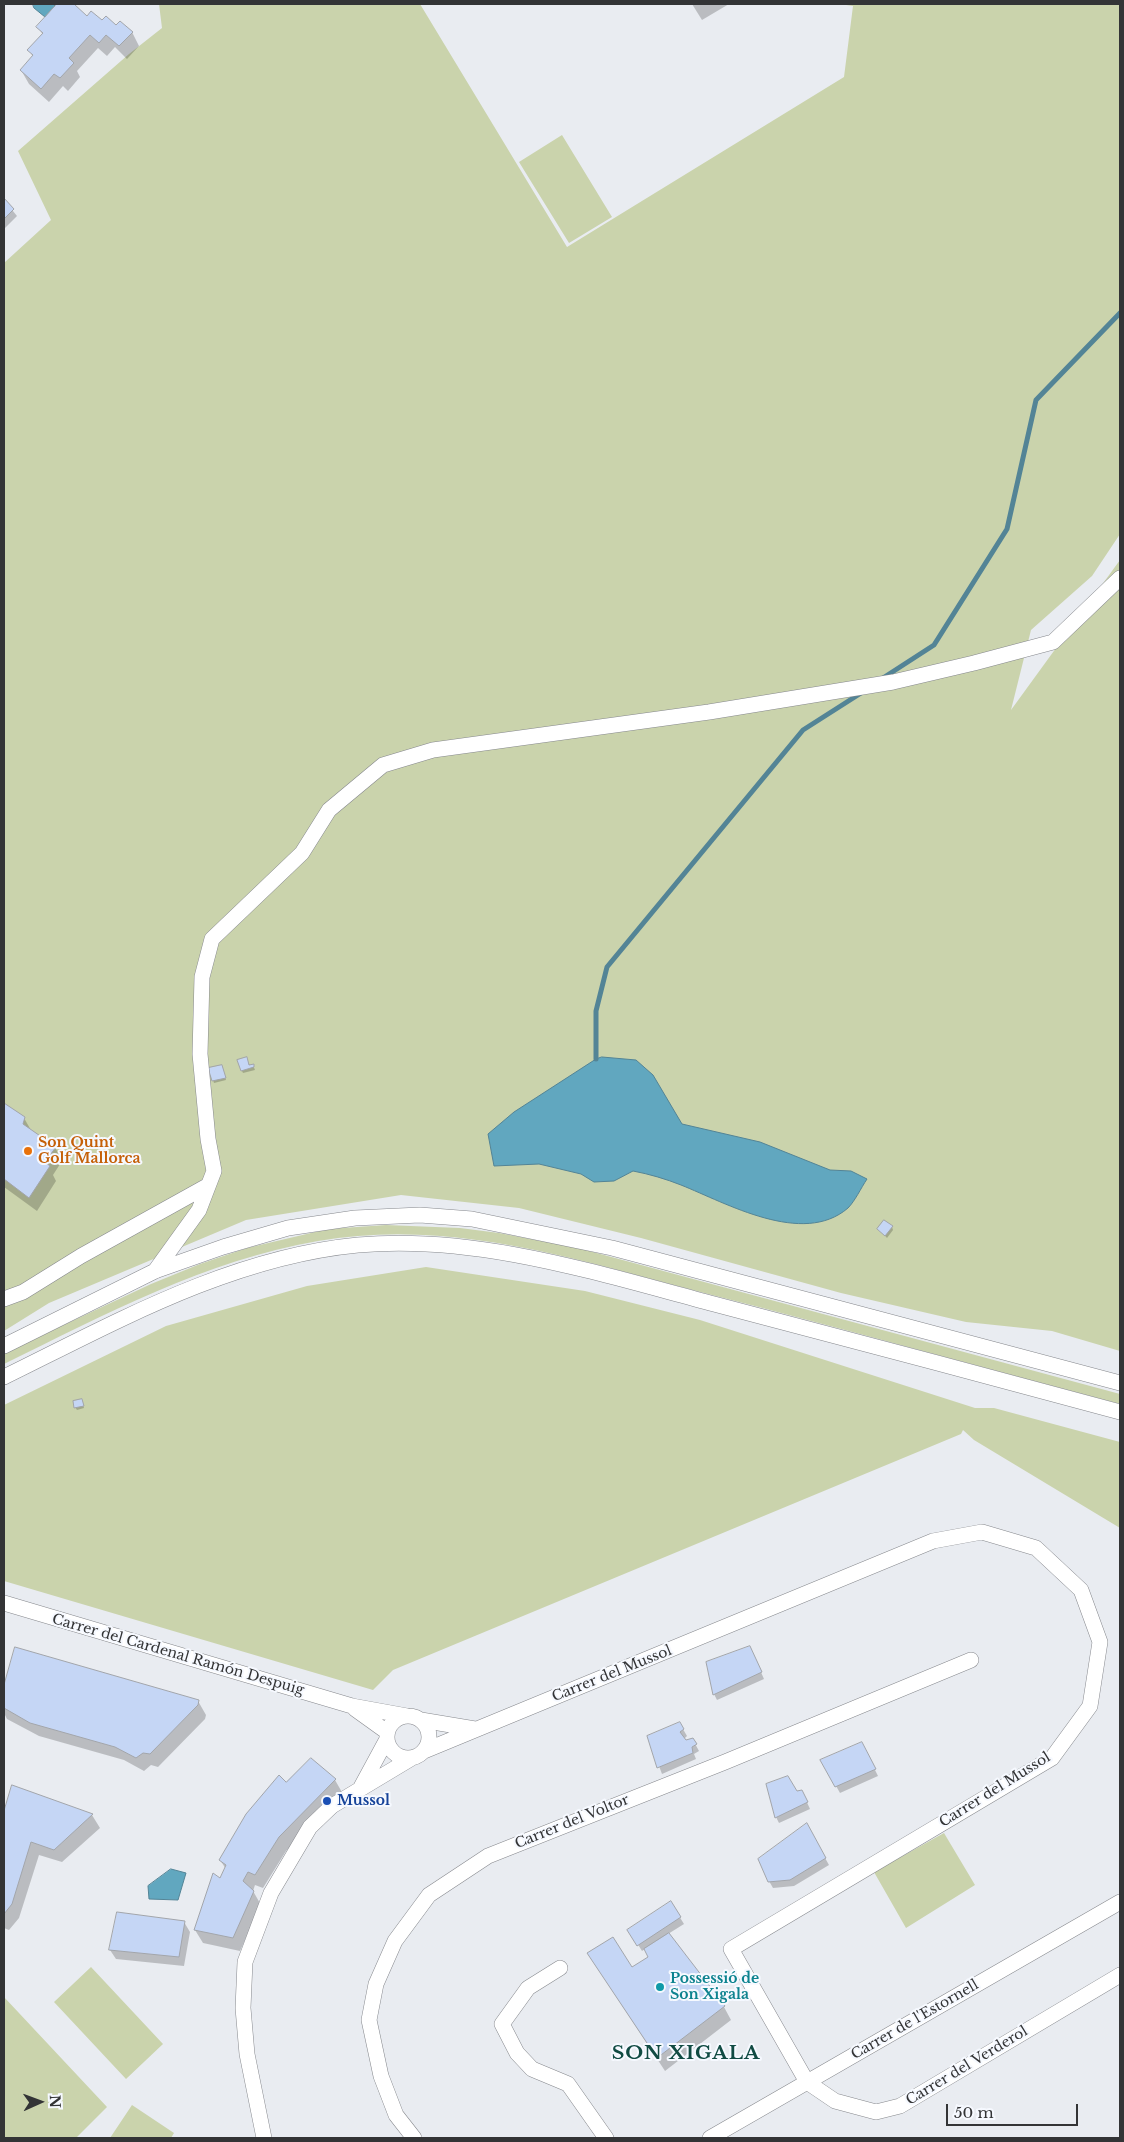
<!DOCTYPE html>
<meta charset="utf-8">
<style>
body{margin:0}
#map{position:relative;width:1124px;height:2142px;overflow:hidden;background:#e9ecf1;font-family:"Libre Baskerville",serif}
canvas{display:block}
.frame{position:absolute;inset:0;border:5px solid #333436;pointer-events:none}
.north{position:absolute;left:15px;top:2077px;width:50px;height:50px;-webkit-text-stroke:4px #f6f9ff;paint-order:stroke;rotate:88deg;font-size:14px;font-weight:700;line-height:20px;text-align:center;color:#333436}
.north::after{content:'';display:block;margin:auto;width:18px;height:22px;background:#333436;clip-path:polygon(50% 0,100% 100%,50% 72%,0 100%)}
.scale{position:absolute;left:946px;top:2104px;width:132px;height:22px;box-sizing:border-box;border:2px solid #333436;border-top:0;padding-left:6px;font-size:15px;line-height:18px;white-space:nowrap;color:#333436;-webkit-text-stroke:4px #f6f9ff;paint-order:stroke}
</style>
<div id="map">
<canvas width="1124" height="2142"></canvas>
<div class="frame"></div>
<div class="north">N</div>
<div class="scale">50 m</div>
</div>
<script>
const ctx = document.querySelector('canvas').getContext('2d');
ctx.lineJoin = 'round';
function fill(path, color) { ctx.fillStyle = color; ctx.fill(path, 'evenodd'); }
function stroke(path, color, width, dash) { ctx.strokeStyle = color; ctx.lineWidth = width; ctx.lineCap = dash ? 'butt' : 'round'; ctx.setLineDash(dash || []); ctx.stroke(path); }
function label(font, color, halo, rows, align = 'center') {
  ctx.font = font + ' "Libre Baskerville",serif'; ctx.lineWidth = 4; ctx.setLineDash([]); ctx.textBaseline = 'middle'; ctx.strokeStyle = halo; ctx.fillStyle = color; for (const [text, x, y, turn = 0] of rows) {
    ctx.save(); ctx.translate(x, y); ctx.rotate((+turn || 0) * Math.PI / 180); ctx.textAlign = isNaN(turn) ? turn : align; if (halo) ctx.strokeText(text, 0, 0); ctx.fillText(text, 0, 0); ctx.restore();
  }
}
const green = new Path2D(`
 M159 4H420L567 247 844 77 853 6 839 4H1120V534L1092 576 1031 630 1011 710 1120 560V1351L1052 1331 966 1322 841 1293 641 1238 519 1208 401 1195 246 1220 49 1303 4 1331V263L51 220 18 151 129 54 162 28Z
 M562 135 612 217 569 243 519 162Z
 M386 1225 460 1228 499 1233 578 1248 1120 1394V1404C983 1368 846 1329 708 1294 581 1261 452 1217 318 1241 207 1260 104 1315 4 1364V1353L151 1284 200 1264 247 1248 328 1229Z
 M426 1267 585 1291 700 1320 975 1408H994L1120 1442V1528L974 1440 963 1430 961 1434 393 1670 373 1690 4 1581V1405L166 1326 307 1286Z
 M944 1833 975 1885 906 1928 874 1872Z
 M91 1967 163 2044 126 2079 54 2002Z
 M4 1997 107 2107 76 2138H4Z
 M132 2105 174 2133 171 2138H110Z`);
const water = new Path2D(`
 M33 4H53L55 6 45 17 34 8Z
 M602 1057 636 1060 653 1075 682 1124 760 1142 830 1170 851 1171 867 1179C861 1188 855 1201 848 1208 803 1247 726 1203 681 1185 666 1179 649 1174 633 1171L614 1181 594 1182 581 1174 539 1164 494 1166 488 1134 514 1112 596 1059Z
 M171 1869 186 1873 178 1900 149 1899 148 1886Z`);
const shadow = new Path2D(`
 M59 4H72L87 17 132 32 139 46 127 59 115 47 107 56 98 48 77 71 80 77 68 91 63 86 49 102 29 84 21 70 33 57 29 50 43 35 38 27Z
 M692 4H729L702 20Z
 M4 200 17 216 4 229Z
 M247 1059 250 1066 253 1065 255 1070 243 1073 242 1071Z
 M222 1066 226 1080 214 1083 213 1080Z
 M4 1104 24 1118 32 1132 55 1147 62 1161 53 1175 56 1181 37 1211 4 1187Z
 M892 1227 893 1230 887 1238 879 1229Z
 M82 1401 84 1408 77 1410 75 1407Z
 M16 1649 198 1701 206 1715 205 1719 158 1767 151 1765 144 1771 124 1760 39 1736 7 1719 4 1713V1690Z
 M753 1654 764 1679 717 1700 714 1694Z
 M680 1724 687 1736 684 1739 685 1742 693 1740 699 1751 694 1754 696 1759 662 1774 648 1737Z
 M865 1750 878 1776 840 1793 822 1761Z
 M311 1759 335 1780 343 1794 286 1851 263 1888 255 1885 253 1891 261 1905 240 1951 203 1943 195 1930 226 1869 220 1860 286 1784Z
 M13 1787 92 1815 100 1828 62 1862 39 1855 19 1918 9 1930 4 1928V1815Z
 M797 1792 805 1798 810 1809 779 1823 776 1817Z
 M806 1824 829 1865 794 1886 773 1888 769 1881Z
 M671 1903 684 1924 668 1934 724 2007 731 2020 665 2071 597 1967 632 1969 650 1957 645 1949 642 1951 629 1930Z
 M184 1922 190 1932 184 1966 116 1959 110 1950Z`);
const stream = new Path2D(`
 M883 678 934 645 1007 529 1036 400 1120 313
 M596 1059V1011L607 967 803 730 861 693`);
const building = new Path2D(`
 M57 4H74L87 16 91 11 102 20 106 16 116 25 120 21 133 32 119 46 106 35 99 43 90 35 69 58 74 63 60 78 54 74 41 89 20 70 33 55 27 50 43 33 36 27Z
 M4 198 14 209 4 219Z
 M247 1057 249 1065 254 1064V1067L241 1071 237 1060Z
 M222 1065 226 1078 212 1081 208 1068Z
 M4 1103 25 1117 23 1124 56 1147 45 1162 50 1166 29 1198 4 1179Z
 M884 1220 893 1226 885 1236 877 1229Z
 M82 1399 84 1406 74 1408 73 1401Z
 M750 1646 762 1672 713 1695 706 1662Z
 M15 1647 199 1700 198 1705 150 1754 143 1753 136 1758 115 1747 30 1723 4 1708V1685Z
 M680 1722 684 1729 680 1732 686 1740 693 1738 697 1744 692 1747 693 1753 657 1768 647 1736Z
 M862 1742 876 1769 835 1787 820 1760Z
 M311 1758 336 1779 279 1837 255 1875 248 1872 243 1881 254 1891 233 1938 194 1930 213 1873 220 1878 226 1865 219 1860 246 1814 279 1775 286 1782Z
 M788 1776 797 1791 802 1790 808 1802 775 1818 766 1784Z
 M12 1785 93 1814 54 1850 31 1842 12 1904 4 1914V1811Z
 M807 1823 826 1858 790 1880 768 1882 758 1859Z
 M671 1901 681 1917 637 1946 627 1930Z
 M117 1912 185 1921 179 1957 109 1950Z
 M669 1933 725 2006 657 2058 587 1953 613 1937 632 1967 648 1957 644 1949Z`);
const street = new Path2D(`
 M155 1271 199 1210 214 1171 208 1139 200 1054 202 977 212 939 302 853 329 810 383 765 433 750 709 712 893 682 974 663 1053 642 1120 578
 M4 1299 23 1292 81 1256 207 1186
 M4 1346 155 1271 223 1247 288 1228 355 1218 420 1215 472 1219 612 1248 1120 1383
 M4 1377C116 1322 231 1257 358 1245 477 1234 600 1274 714 1304 849 1339 985 1376 1120 1412
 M4 1603 352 1706 407 1716
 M355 1709 387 1732
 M387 1737a21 21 0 1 1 42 0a21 21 0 1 1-42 0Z
 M421 1720 475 1729
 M424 1751 933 1541 982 1532 1036 1548 1081 1590 1100 1642 1090 1706 1052 1758 731 1949 807 2082 835 2101 876 2112 900 2106 1120 1975
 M361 1787 387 1739
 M560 1968 528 1988 502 2024 517 2053 532 2069 568 2084 606 2138
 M264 2138 247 2054 243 2008 245 1962 271 1893 310 1827 332 1806 412 1758
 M414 2138 396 2115 381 2076 369 2020 376 1984 395 1941 429 1895 488 1856 725 1762 971 1660
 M710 2138 1120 1902`);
const markers = [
 [28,1151,5,"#e8710a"],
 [327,1801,5,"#1a4fb4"],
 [660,1987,5,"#0f9aa8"]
];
const foodNames = [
 ["Son Quint",38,1143],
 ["Golf Mallorca",38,1159]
];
const streetNames = [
 ["Carrer del Cardenal Ramón Despuig",178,1655,16],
 ["Carrer del Mussol",612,1674,-22],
 ["Carrer del Mussol",995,1790,-32],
 ["Carrer del Voltor",572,1822,-22],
 ["Carrer de l'Estornell",915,2020,-30],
 ["Carrer del Verderol",967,2066,-31]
];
const transitNames = [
 ["Mussol",337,1801]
];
const cultureNames = [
 ["Possessió de",670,1979],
 ["Son Xigala",670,1995]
];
const districtNames = [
 ["SON XIGALA",686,2054]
];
fill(green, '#cad3ac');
fill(water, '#61a7bf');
stroke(water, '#538496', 1);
fill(shadow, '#0003');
stroke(stream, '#538496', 5);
fill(building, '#c5d6f5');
stroke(building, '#a2a5aa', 1);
stroke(street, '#86888d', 16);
stroke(street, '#fff', 15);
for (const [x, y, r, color] of markers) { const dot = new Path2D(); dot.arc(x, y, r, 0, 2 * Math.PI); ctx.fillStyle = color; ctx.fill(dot); stroke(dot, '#f6f9ff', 2); }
label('bold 14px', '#c56008', '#f6f9ff', foodNames, 'left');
label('14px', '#333436', '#f6f9ff', streetNames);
label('bold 14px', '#164399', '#f6f9ff', transitNames, 'left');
label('bold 14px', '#0d838f', '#f6f9ff', cultureNames, 'left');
ctx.letterSpacing = '1px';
label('bold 19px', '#114b43', '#f6f9ff', districtNames);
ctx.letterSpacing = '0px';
</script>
